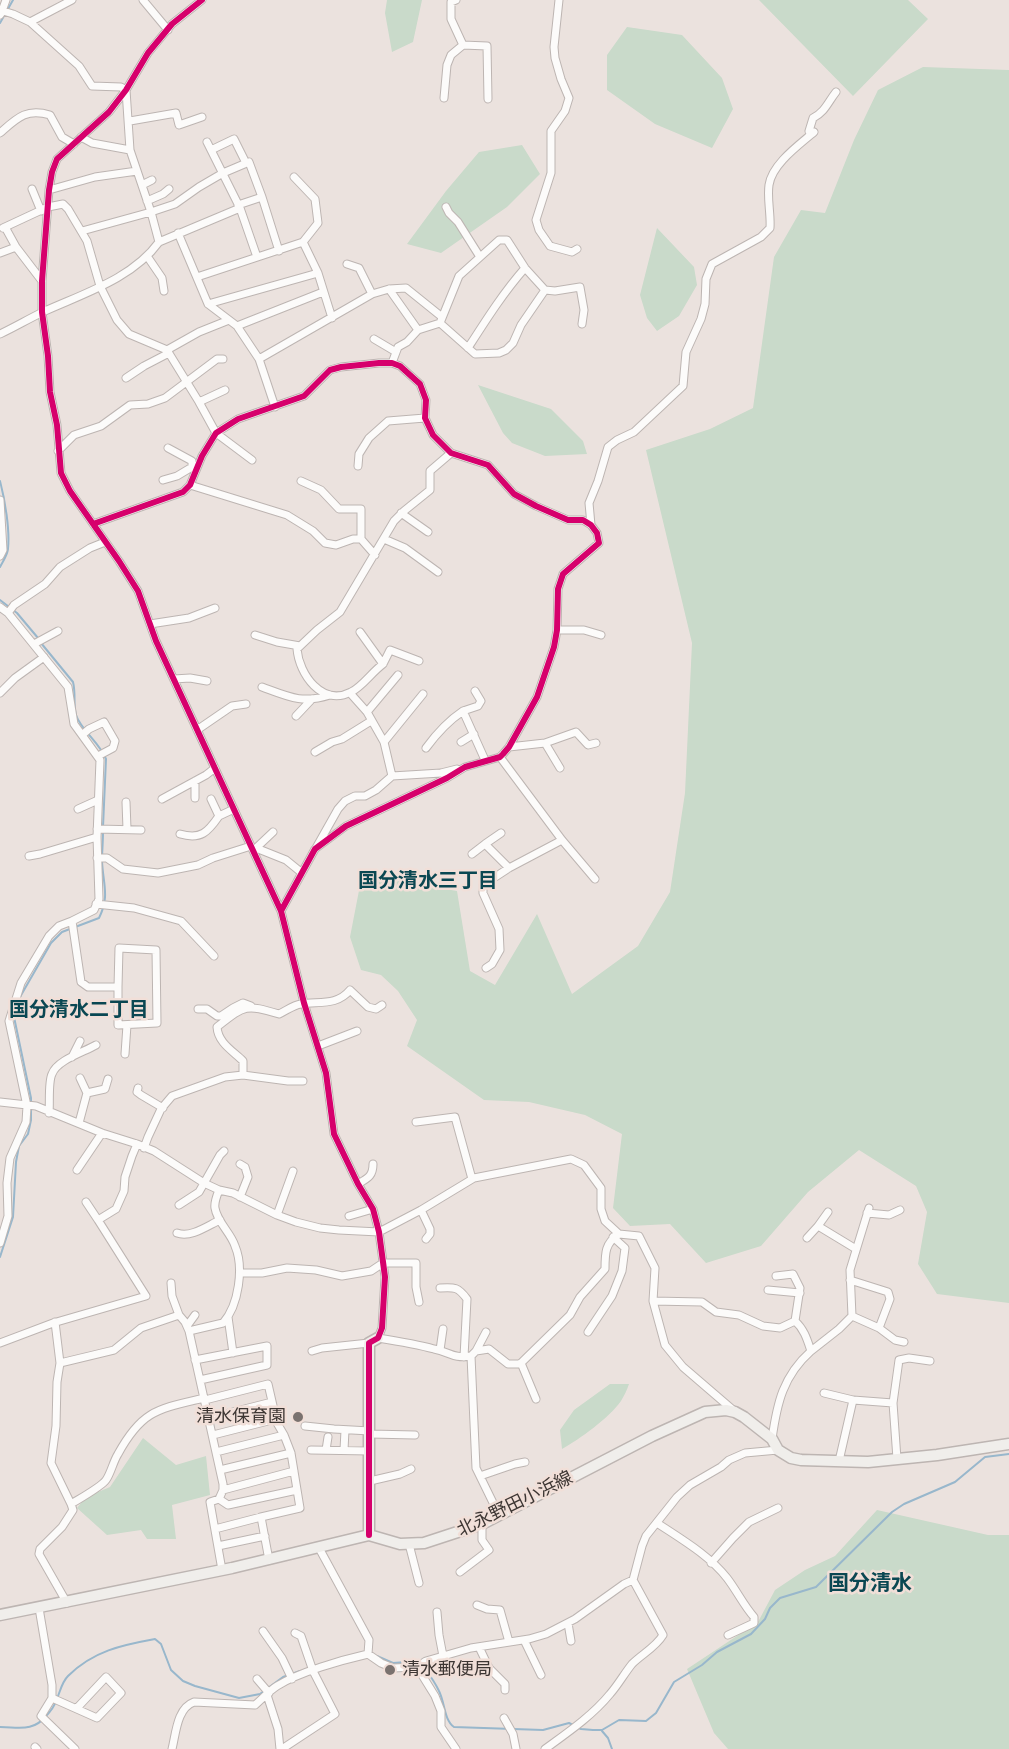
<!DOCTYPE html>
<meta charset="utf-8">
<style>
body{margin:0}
canvas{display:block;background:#ebe2de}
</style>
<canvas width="1009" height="1749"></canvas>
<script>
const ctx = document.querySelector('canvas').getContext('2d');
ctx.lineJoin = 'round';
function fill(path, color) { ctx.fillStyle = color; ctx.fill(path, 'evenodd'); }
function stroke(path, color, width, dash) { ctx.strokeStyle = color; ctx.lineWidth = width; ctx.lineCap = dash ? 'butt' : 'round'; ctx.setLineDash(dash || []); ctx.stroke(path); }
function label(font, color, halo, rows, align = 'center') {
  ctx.font = font + ' Raleway,"Noto Sans JP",sans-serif'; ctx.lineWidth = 5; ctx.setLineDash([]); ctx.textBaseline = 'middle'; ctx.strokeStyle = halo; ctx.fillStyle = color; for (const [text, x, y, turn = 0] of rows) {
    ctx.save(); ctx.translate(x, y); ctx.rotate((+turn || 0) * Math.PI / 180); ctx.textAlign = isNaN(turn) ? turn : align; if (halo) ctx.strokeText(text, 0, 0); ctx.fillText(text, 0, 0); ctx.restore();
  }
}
const green = new Path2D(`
 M387 0H422L413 42 392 52 385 13Z
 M759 0H908L928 19 853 96Z
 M627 27 682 35 722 78 733 109 712 148 655 124 607 90V55Z
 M923 67 1009 70V1303L937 1294 918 1264 927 1212 916 1186 859 1150 808 1192 761 1246 706 1263 670 1224 630 1226 613 1208 622 1134 585 1115 529 1102 484 1100 407 1046 417 1020 398 991 381 975 361 970 350 937 362 875 457 891 470 971 495 985 537 914 572 994 638 946 670 892 685 793 692 643 646 450 710 429 753 408 774 257 801 210 825 213 854 140 878 90Z
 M522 145 540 174 507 207 441 253 407 244 446 191 479 152Z
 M657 228 694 267 697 285 679 316 657 331 647 318 640 295Z
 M478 385 551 409 583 441 587 454 545 456 512 443 503 433Z
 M610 1384H629C627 1390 624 1396 621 1401 609 1418 580 1439 562 1449L560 1430 574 1410Z
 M143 1438 176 1465 206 1456 210 1495 172 1505 176 1539H147L141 1530 107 1535 77 1508 86 1497 110 1487Z
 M877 1510 988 1535H1009V1749H728L714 1733 687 1669 758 1622 775 1590 805 1570 835 1556Z`);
const stream = new Path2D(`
 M0 23 13 0
 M0 481C5 500 10 530 8 549 7 556 3 561 0 567
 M0 600 17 613 38 638
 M41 643 73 682C76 693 73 705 76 715 81 730 99 742 106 759L103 827
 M20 997 51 943 62 932 99 918C110 896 103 884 102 861 102 852 103 842 103 832
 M0 1257 13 1217 16 1162 19 1146 28 1134 31 1120V1098L14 1017
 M377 1656 393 1663 420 1661
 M423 1666C429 1674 435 1682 439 1691 445 1703 444 1720 454 1727L543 1730 569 1723 581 1729 593 1730H602L619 1720 646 1721 656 1713 674 1682 702 1665 717 1652 751 1634 765 1619 770 1608 780 1598 816 1587 892 1512 904 1504 955 1482 985 1457 1009 1454
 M268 1688 283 1677 300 1671
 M0 1727C19 1727 33 1732 46 1716 50 1712 54 1707 56 1701 60 1693 61 1683 68 1676 93 1651 122 1645 155 1639L161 1644 171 1670 183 1681 195 1686 239 1698 260 1694 264 1691
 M602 1731 608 1738 612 1749`);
const street = new Path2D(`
 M143 0 168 30
 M202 0 172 24 148 53 126 90 109 112 57 159 52 172 49 190 42 281V312L48 356 50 392 57 425 61 473 70 491 119 561 138 591 156 641 281 911 304 1003 326 1073 334 1134 358 1184 373 1209 379 1232 385 1277 382 1328 378 1338C397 1341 416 1344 434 1349 450 1352 453 1359 471 1356L476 1468 499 1515
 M456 0 451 2V19L463 45 487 46 488 99
 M559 0 554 47 555 58 561 79 569 98 565 111 551 131V173L536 220 539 230 550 246 572 252 577 249
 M2 11 6 0
 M0 15 3 11 13 14 30 22 79 66 92 86 121 87 126 90
 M30 22 72 0
 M444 98 447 65 451 55 463 45
 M130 121 176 113 179 125 202 117
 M0 133C17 118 26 108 50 115L62 137 74 144
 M81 137 92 143 130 150
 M207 142 240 208
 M211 150 234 139 246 163
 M294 177 315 199 318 223 303 242
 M142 185 152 180
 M32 189 41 211
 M49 190 95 177 137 171
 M147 201 163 194 169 189
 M238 205 262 197
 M446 207 449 213 458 222 480 257
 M5 227 48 207 63 204 68 209 87 241 100 286 117 320 129 334 167 350 199 402 216 433 252 460
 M3 228 5 227 16 247 42 281
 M82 231 151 212 175 204 199 187 223 173 249 162 262 197 279 251
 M178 233 208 304 237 326 259 359 275 407
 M159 242 240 208 257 257
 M0 253 16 247
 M147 256 162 278 164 291
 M347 264 359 268 372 294
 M197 277 303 242 318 273 332 318
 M389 289 418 330
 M545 290 555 291 580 287 584 310 582 324
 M208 304 318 273
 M237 326 323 292
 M0 334C15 327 30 318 45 311 85 293 133 278 159 242L151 212 130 150 126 90
 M374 339 396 352
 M468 348C486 320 503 293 525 268
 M167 350 199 332 229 320
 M259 359 372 294 389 289 406 288 442 317
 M392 363 398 347 407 342 418 330 440 323 459 276 499 240H507L525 268 545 290 521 325 513 343 506 350 499 353 475 354 440 323
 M126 378 144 366 169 353
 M199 402 225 390
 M168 448 192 461V467
 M58 451 74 435 101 426 130 405 148 404 165 398 217 359H223
 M358 466 359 454 369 438 388 421 425 418
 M163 480 177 476 192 467 197 468
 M301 481 321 490 339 509H361V539
 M190 485 287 515 313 531 325 543 336 545 353 539H361L375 555
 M0 500 3 550 0 556
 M401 513 428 532
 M93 524 183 492 190 485 202 456 216 433 238 419 304 396 330 370 341 367 379 363H392L400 366 420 384 426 400 425 418 433 435 451 453 488 465 514 494 536 506 568 520H583L591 525 597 533 599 543 563 574 558 589 557 630 554 647 537 697 509 747 503 754 500 757 465 767 447 778 346 826 315 849 281 911
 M591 525 589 503 598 481 608 447 617 440 634 432 683 386 686 352 701 319 705 304 706 279 712 264 761 237 770 228C771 214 767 199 769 185 772 164 799 145 814 132L809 131 813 118C825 112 828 102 836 92
 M384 539 405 548 438 572
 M0 607 8 613 14 605 45 584 60 567 90 548 105 542
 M8 613 68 687 74 724 100 760 97 837 99 899 94 910 72 921 81 982 88 987H118L119 948 156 950 157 1023 118 1025V987
 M150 624 189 618 215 608
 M557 630H584L601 635
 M360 632 383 664C372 672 362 687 351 692 322 707 299 674 297 649L317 630 340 612 394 521 404 511 430 490V471L451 453
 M255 635 277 642 300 646
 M34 644 58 631
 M383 664 390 650 419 661
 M174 679 190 678 207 681
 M262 687C289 697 302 704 330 695
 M0 693 15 678 44 657
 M350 693 367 712 384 742 392 776
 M463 711 478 706 481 701 475 691
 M367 712 398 675
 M296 716 312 699
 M197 730 232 706 246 704
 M82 735 89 729 104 722 115 741 113 748 98 756
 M384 742 423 694
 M461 742 474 734
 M545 743 560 768
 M509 747 545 743 576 732 588 745 596 743
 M426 748C437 733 448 721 463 711L485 760
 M315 752 332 742 342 739 371 721
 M500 757 562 840 595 879
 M195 781V798
 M162 799 206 775 215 768
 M211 799 219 816 234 809
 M126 802 127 829
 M78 809 98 800
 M97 829 141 830
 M501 833 485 844 509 868
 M180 834C201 840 208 832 219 816
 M256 848 286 860 302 873
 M316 848 338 809 345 801 355 796H365L376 790 392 776 441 773 457 769
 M255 849 273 832
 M472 854 485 844
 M29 856 40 854 97 837
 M97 858H107L123 869 158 873 198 865 213 858 251 846
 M96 904 134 908 181 921 214 956
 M486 968 492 964 500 950 499 929 483 893V885L509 868 562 840
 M198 1009H207L217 1016H221L233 1008 243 1003 251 1006
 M318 1046 357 1031
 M125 1054 127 1025
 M72 1057 80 1041
 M243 1075V1061C233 1051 218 1043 217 1027 245 1005 245 1004 279 1014 286 1011 293 1005 301 1004 319 1001 337 1006 350 990L368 1007 376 1009 382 1005
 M80 1078 87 1093
 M138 1088 137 1092 141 1095 163 1108
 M0 1102 36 1106 102 1133 137 1144 154 1151 204 1183 219 1190 233 1193 277 1215 296 1222 320 1228 339 1230 379 1232 421 1210 474 1178 571 1159 584 1165 601 1188V1209L605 1221 619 1234 639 1236 655 1268 653 1301 665 1345 683 1367 733 1410
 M49 1113C50 1103 48 1082 52 1074 57 1060 84 1052 96 1045
 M416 1122 455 1117 472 1179
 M79 1123 87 1093 105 1089 108 1079
 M144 1148 148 1137 161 1109 172 1096 225 1077 243 1075 288 1081H303
 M240 1164 245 1167 248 1177 240 1197
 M77 1170 102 1133
 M358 1184C368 1178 373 1176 373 1164
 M219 1190C217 1195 214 1203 215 1208 217 1222 231 1233 235 1246 244 1267 239 1305 223 1323L189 1331 223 1484V1490L219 1499 210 1502 222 1570
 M86 1202 98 1220
 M179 1205 199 1192 220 1155 224 1151
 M421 1210 430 1229V1234L426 1239
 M867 1213 889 1215 900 1210
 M277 1215 293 1171
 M349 1216 373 1209
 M818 1226 828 1212
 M177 1233C191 1238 207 1226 220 1220
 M807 1238 818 1226 856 1249
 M0 1243 8 1216 7 1183 10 1158 26 1122 27 1106 9 1021 21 983 49 936 59 926 72 921
 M240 1273H262L287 1268 316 1270 342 1276 371 1271 383 1263H416V1287L419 1302
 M776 1276 793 1274 800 1288 795 1321
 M850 1280 888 1292 890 1299 879 1328 852 1316
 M171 1283 172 1296 179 1315
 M440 1288C455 1287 458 1287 467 1299L464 1357
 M768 1290 800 1293
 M653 1301 702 1302 716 1312 739 1315 763 1326 780 1328 795 1321C804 1329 807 1339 811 1351 783 1376 777 1403 772 1439
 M228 1317 233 1353
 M55 1322 60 1363 57 1382 56 1426 51 1463 71 1504C79 1499 101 1487 106 1480 111 1473 113 1462 118 1454 142 1410 158 1409 204 1398
 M187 1326 195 1315
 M879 1328 895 1340 904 1342
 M588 1332 612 1296 622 1271 625 1248 613 1237
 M0 1343 53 1323 146 1296 98 1220 116 1209 124 1191 125 1177 132 1156 137 1144
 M440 1350 443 1329
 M312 1351 322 1348 369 1343
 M476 1351 486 1332
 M811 1351 839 1329 852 1316 850 1270 869 1208
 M471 1356 476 1351 489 1349 508 1364H519L521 1363 570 1315 580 1297 605 1269C605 1253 605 1243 619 1234
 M195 1360 267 1346V1365L200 1380
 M60 1363 114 1350 141 1328 179 1315 185 1322 189 1331
 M521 1363 536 1399
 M824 1393 853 1400 839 1461
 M205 1400 268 1384 277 1423 284 1435
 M853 1400 893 1403 897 1459
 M893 1403 899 1360 909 1358 930 1361
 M209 1418 272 1402
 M305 1426 334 1429 370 1431
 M370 1434 415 1435
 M213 1435 276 1419
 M311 1450 370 1451
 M326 1450 328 1437
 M344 1450 345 1430
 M216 1452 284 1435 291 1453
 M220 1470 291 1453 300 1508 261 1517 269 1560
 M480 1476 515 1464 525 1462
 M370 1481 400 1474 411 1469
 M223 1490 294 1471
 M219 1499 228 1505 297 1490
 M657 1523C681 1539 709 1555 727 1578 737 1591 744 1606 754 1617V1623L728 1635
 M215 1529 261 1517
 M409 1544 419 1583
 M218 1546 265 1536
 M319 1548 369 1640 368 1654
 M711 1563 733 1538 749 1522 778 1508
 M460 1572 489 1550 482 1540V1524
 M67 1603 39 1554 40 1549 62 1527 73 1510 71 1504
 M477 1605 487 1609 500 1610 509 1642
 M39 1608 52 1685V1698L41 1716 75 1749
 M437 1612 439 1635 443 1656
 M568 1623 571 1641
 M263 1631 282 1658 292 1679
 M524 1640 541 1675
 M479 1647 489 1668 505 1684V1690
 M417 1667 435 1696 441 1711V1727L456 1749
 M257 1679 269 1693
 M267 1695 278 1729 280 1749
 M52 1698 97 1718 121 1693 106 1677 77 1708
 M504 1718 513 1734 516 1749
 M35 1747 37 1749
 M172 1749C176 1733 177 1708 194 1702L255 1705C262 1699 269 1691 277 1686 299 1672 342 1660 368 1654L381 1663 393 1668 417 1667 426 1661 471 1648 529 1639 546 1634 575 1619 624 1584 633 1580
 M282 1749 335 1714 313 1671 301 1636 295 1633
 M545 1749C567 1733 592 1716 610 1694 618 1685 624 1674 632 1664 642 1654 656 1647 663 1635L633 1580 642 1546 646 1536 677 1497 690 1485 721 1467 729 1460 745 1453 778 1450`);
const secondary = new Path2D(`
 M369 1535V1343L378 1338
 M0 1615 232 1568 369 1535 400 1544 424 1543 482 1524 652 1436 705 1412 726 1410 735 1412 744 1417 772 1439 778 1450 791 1458 801 1460 868 1462 937 1455 1009 1444`);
const cycleway = new Path2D(`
 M202 0 172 24 148 53 126 90 109 112 57 159 52 172 49 190 42 281V312L48 356 50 392 57 425 61 473 70 491 119 561 138 591 156 641 281 911 304 1003 326 1073 334 1134 358 1184 373 1209 379 1232 385 1277 382 1328 378 1338 369 1343V1535
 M93 524 183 492 190 485 202 456 216 433 238 419 304 396 330 370 341 367 379 363H392L400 366 420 384 426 400 425 418 433 435 451 453 488 465 514 494 536 506 568 520H583L591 525 597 533 599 543 563 574 558 589 557 630 554 647 537 697 509 747 503 754 500 757 465 767 447 778 346 826 315 849 281 911`);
const markers = [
 [298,1417,6,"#7a726f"],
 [390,1670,6,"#7a726f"]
];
const poiNames = [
 ["清水保育園",286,1417],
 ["清水郵便局",402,1670,"left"]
];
const streetNames = [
 ["北永野田小浜線",515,1504,-26]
];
const neighbourhoodNames = [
 ["国分清水三丁目",428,881],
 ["国分清水二丁目",79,1010]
];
const quarterNames = [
 ["国分清水",870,1584]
];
fill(green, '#c9daca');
stroke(stream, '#98b7cc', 2);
stroke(street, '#bdb5b2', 9);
stroke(secondary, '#bdb5b2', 13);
stroke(street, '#fcfbfa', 7);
stroke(secondary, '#f0eeeb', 10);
stroke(cycleway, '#d6006c', 6);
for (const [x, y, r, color] of markers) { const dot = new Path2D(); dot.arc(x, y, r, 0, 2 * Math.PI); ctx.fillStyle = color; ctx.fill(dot); stroke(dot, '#f1dfd8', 2); }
label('18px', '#3d3633', '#f1dfd8', poiNames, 'right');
label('18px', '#3d3633', '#f1dfd8', streetNames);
label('bold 20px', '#0a4752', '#f1dfd8', neighbourhoodNames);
label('bold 21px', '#0a4752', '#f1dfd8', quarterNames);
</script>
